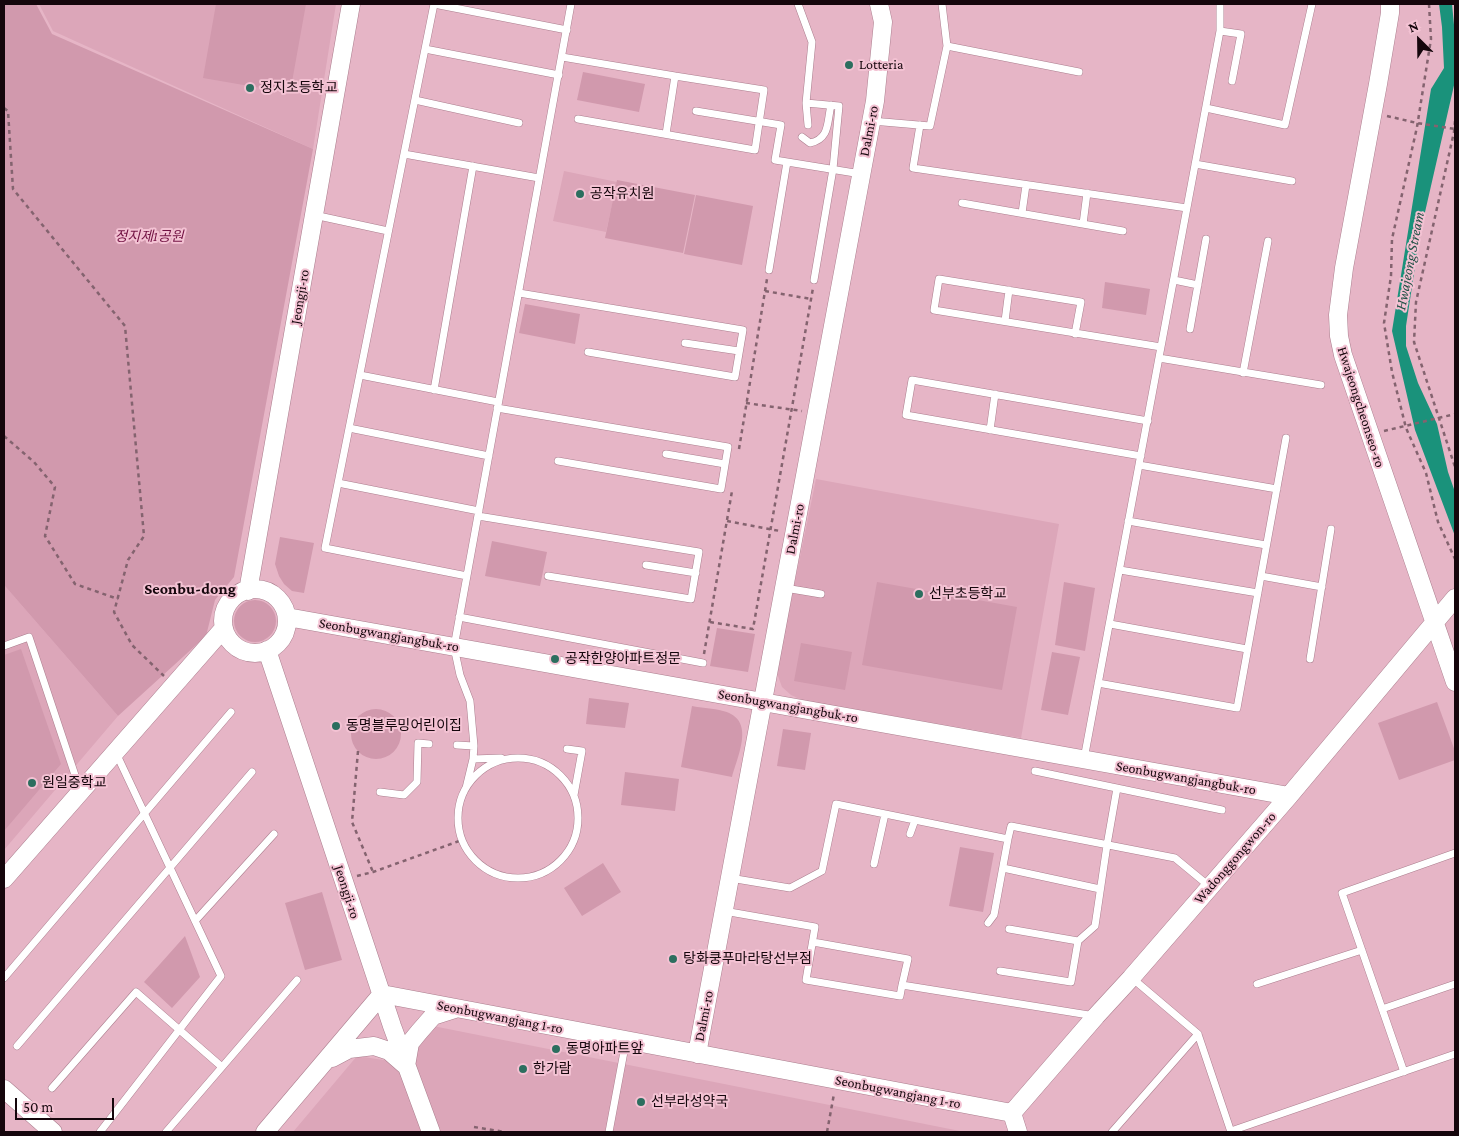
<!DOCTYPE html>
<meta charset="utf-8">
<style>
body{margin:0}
#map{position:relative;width:1459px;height:1136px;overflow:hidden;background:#e6b5c6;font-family:"Crimson Pro",serif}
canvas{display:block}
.frame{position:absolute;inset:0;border:5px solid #15060c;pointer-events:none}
.north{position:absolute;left:1394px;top:15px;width:50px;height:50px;-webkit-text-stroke:4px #f3c2d3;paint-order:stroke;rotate:337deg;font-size:14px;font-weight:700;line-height:20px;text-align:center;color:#15060c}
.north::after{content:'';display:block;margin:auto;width:18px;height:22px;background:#15060c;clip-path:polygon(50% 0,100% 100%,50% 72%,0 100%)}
.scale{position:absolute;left:15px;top:1098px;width:99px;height:22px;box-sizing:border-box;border:2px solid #15060c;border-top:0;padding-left:6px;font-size:15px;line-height:18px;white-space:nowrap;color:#15060c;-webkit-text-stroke:4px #f3c2d3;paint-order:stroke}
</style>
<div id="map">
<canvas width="1459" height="1136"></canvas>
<div class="frame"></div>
<div class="north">N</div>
<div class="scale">50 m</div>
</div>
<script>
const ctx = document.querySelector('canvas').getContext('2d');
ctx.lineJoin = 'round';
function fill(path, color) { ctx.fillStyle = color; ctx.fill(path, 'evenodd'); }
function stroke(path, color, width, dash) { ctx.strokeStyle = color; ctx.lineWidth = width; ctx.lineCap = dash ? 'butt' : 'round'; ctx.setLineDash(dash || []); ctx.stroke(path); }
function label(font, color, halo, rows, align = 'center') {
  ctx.font = font + ' "Crimson Pro","Noto Sans KR",serif'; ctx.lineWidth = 4; ctx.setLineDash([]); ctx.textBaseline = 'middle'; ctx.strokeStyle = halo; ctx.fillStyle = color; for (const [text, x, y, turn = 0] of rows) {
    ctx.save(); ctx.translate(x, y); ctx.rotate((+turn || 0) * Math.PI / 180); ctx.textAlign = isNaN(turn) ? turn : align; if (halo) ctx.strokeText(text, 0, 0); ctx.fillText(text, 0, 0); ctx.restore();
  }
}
const built = new Path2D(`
 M39 4H336L313 149 53 31Z
 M564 171 617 182 606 232 553 221Z
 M816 479 1059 524 1021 738 802 700 791 695 782 687 778 676V664Z
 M4 585 118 716 4 850Z
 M433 1026 965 1132H293L357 1056 403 1063Z`);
const green = new Path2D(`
 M4 4H36L52 34 313 149 234 577 215 600 206 636 118 716 4 585Z
 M216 4H306L290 93 203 78Z
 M583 72 645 84 639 112 577 100Z
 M617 180 695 195 683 253 605 238Z
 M696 195 753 206 742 265 684 254Z
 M1105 282 1150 289 1146 315 1102 308Z
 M525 304 580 314 575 344 519 333Z
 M280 537 314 543 304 593 292 591 284 584 279 576 275 564Z
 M492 541 547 552 540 586 485 576Z
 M877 582 1017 607 1002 690 862 665Z
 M1064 582 1095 588 1085 651 1055 645Z
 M234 621a21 21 0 1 1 42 0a21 21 0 1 1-42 0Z
 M717 628 755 634 748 672 710 666Z
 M801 643 852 652 845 690 794 681Z
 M21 649 61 764 4 831V655Z
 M1052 652 1080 657 1068 715 1041 710Z
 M589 698 629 703 625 728 586 724Z
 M1437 702 1455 751V760L1399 780 1378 723Z
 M692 706C702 708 713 708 723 711 756 719 738 755 732 777L681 767Z
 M351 734a25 25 0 1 1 50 0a25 25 0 1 1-50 0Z
 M783 729 811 733 805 770 777 766Z
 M625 772 679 779 675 811 621 805Z
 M960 847 994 853 983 912 949 906Z
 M603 863 621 892 582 916 564 888Z
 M322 892 342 960 305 970 285 903Z
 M185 936 200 977 172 1008 144 982Z`);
const water = new Path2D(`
 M1439 4H1452L1455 35V81L1420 234 1406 326V346L1418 383 1437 424 1448 472 1455 492V536L1415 430 1392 331 1431 89 1444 68 1442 27Z`);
const path = new Path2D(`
 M1429 4 1431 39 1417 127 1392 239 1391 276 1384 323 1392 372 1406 428 1426 473 1438 522 1455 559
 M4 108 8 111 13 189 125 326 144 536 128 560 114 612 132 645 164 676
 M1387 116 1417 123 1455 129
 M1455 121 1454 132 1416 302 1414 342 1455 467
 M765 291 811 299
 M746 403 802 411
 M1384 431 1455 414
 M4 436 34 462 55 487 45 536 75 584 118 599
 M739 449 767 279
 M727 521 780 531
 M710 622 753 629 813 288
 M704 654 732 491
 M358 751 352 822 373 872
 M357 876 373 872 462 840
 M474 1127 505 1132
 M827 1132 834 1094`);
const service = new Path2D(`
 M798 4 812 42 806 103 839 106 833 169 814 280
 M1220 31 1241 34 1232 81
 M947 46 1079 72
 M425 49 559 75
 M562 57 675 76
 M415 100 519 123
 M806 103 808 125
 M1206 108 1285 125 1312 4
 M696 111 781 125 775 160 861 174
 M578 119 755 150 764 90 675 76 666 134
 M872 121 930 126 947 46 942 4
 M920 125 913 168 1187 208
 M802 137 810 143C830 139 827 122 831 105
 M404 154 539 178
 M1195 164 1292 181
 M962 203 1123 231
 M1022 213 1026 185
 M314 215 388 231
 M1083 224 1087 193
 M769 270 787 162
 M1174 280 1198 285
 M519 293 743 330 735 377 588 352
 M1005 321 1009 290
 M1190 329 1206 239
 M1075 334 1081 302 939 279 934 310 1161 347
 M685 343 739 351
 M1159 358 1321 385
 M1243 373 1268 241
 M360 375 498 402
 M434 390 473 166
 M497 408 728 447 721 489 558 461
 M349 428 489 456
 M990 430 995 394
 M666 454 725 464
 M1141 456 906 415 912 380 1148 421
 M1139 465 1277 489
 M338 483 479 511
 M478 516 699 552 691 599 548 576
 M1128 521 1266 545
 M646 565 696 573
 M1120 570 1258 593
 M467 576 325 548 434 4 567 30
 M1261 576 1322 587
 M785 588 821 594
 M459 617 703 663
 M1110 624 1247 649
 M4 646 29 637 80 790
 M1310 659 1331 529
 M1098 683 1237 708 1286 438
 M457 745 474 746
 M567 749 582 751 574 795
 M458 818a60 60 0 1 1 120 0a60 60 0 1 1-120 0Z
 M473 759 501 758
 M1084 759 1220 31V4
 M1035 771 1222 810
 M466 788 473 759 474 746 470 701 460 675 454 647 571 4
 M380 792 404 795 417 782 418 743 429 744
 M910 834 915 820
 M874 864 885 814
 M1003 868 1100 889
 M730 878 790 888 822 871 836 804 1008 839 1011 826 1175 858 1209 886
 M724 911 815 927 806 980 900 996 902 985 1095 1016
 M195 921 274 834
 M988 923 994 915 1008 839
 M1078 941 1095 926 1107 845 1117 788
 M813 942 908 959 902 985
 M1000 971 1071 982 1078 941 1009 929
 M4 978 231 712
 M1132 978 1198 1034 1231 1132
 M1257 984 1362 950
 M1382 1009 1455 984
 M17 1046 252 772
 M1404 1072 1342 893 1455 853
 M52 1088 136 992 222 1067
 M1231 1131 1455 1054
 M100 1132 221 976 116 753
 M166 1132 297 980
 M609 1132 626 1041
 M1112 1132 1198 1034`);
const tertiary = new Path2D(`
 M1390 4V13L1378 84 1344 268 1338 315 1339 336 1343 355 1455 682
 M223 621a32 32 0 1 1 64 0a32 32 0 1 1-64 0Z
 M248 591 351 4
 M287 617 1289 796
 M267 650 392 1026 431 1132
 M4 879 224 628
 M382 994 1012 1113 1018 1132
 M697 1054 875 101 883 22 879 4
 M332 1058 349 1049 374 1046 389 1051 405 1065
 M406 1066 410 1043 419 1032 433 1016 455 1009
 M4 1089 53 1132
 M1012 1113 1096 1016 1131 978 1289 796 1455 598
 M265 1132 382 994`);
const markers = [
 [849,65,5,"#2c6e5f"],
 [250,88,5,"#2c6e5f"],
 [580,194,5,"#2c6e5f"],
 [919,594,5,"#2c6e5f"],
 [555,659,5,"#2c6e5f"],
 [336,726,5,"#2c6e5f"],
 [32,783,5,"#2c6e5f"],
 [673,959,5,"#2c6e5f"],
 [556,1049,5,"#2c6e5f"],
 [523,1069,5,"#2c6e5f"],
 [641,1102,5,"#2c6e5f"]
];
const poiNames = [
 ["Lotteria",859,65],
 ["정지초등학교",260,88],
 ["공작유치원",590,194],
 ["선부초등학교",929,594],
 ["공작한양아파트정문",565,659],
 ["동명블루밍어린이집",346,726],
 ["원일중학교",42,783],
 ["탕화쿵푸마라탕선부점",683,959],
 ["동명아파트앞",566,1049],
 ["한가람",533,1069],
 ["선부라성약국",651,1102]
];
const streetNames = [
 ["Dalmi-ro",869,131,-79],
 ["Jeongji-ro",300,297,-80],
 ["Hwajeongcheonseo-ro",1361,407,72],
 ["Dalmi-ro",795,529,-79],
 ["Seonbugwangjangbuk-ro",389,635,10],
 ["Seonbugwangjangbuk-ro",788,706,10],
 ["Seonbugwangjangbuk-ro",1186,778,10],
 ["Wadonggongwon-ro",1235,858,-49],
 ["Jeongji-ro",347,892,72],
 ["Dalmi-ro",704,1016,-79],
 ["Seonbugwangjang 1-ro",500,1017,11],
 ["Seonbugwangjang 1-ro",898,1092,11]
];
const parkNames = [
 ["정지제1공원",149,237]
];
const waterNames = [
 ["Hwajeong Stream",1410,261,-79]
];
const quarterNames = [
 ["Seonbu-dong",190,589]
];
fill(built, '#dca6b9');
fill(green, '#d199ad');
fill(water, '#1a927b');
stroke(service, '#ab7e8e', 8);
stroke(tertiary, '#ab7e8e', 19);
stroke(path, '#84636f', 2.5, [4, 4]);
stroke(service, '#fff', 7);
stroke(tertiary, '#fff', 18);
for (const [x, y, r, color] of markers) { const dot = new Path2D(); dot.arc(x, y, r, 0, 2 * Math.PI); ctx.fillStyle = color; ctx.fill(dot); stroke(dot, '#f3c2d3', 2); }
label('14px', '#15060c', '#f3c2d3', poiNames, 'left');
label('14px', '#15060c', '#f3c2d3', streetNames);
label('italic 14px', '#711142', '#f3c2d3', parkNames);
label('italic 15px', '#245247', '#f3c2d3', waterNames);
label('bold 16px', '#15060c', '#f3c2d3', quarterNames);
</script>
